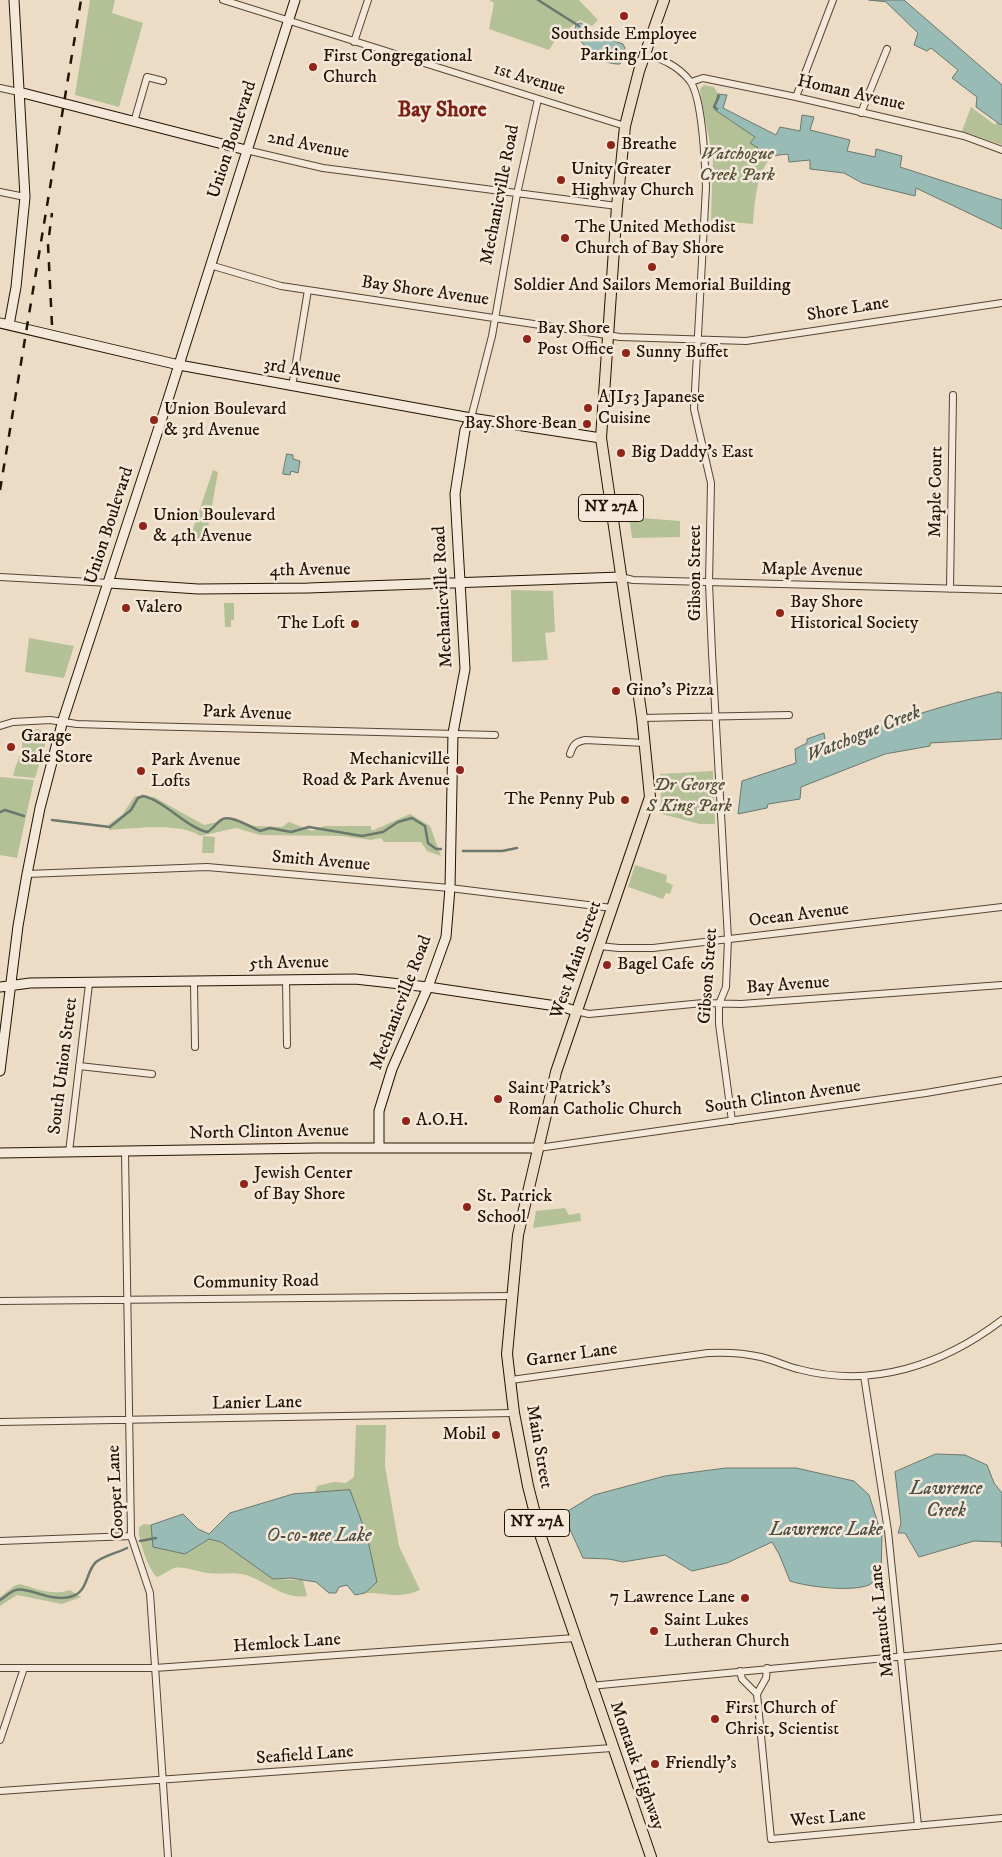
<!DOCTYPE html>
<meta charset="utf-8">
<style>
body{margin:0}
canvas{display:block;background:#ecdcc5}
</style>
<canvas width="1002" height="1857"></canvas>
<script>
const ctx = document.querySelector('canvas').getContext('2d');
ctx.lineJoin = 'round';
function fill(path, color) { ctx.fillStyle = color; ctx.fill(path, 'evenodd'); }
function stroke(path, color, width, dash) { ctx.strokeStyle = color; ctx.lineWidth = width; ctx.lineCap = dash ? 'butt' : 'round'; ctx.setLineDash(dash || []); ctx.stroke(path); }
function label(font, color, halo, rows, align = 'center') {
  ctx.font = font + ' "IM FELL DW Pica",serif'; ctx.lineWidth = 5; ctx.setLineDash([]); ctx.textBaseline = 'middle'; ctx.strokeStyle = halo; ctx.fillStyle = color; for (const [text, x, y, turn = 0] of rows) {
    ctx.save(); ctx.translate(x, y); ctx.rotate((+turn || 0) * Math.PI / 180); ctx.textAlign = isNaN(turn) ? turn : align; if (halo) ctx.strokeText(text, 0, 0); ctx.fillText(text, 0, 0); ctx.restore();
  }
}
const green = new Path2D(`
 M90 0H115L112 13 143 23 119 107 75 95Z
 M489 0H579L598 20 592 26 580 20 568 29 561 31 549 50 489 29 494 3Z
 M704 85 714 87 719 96 715 110 755 137 751 143 771 156C756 176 755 200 753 224L711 220 713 159 701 97 700 89Z
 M971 107 995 125 997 122 1002 126V145L962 131Z
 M213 470 218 472 207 534 203 539 197 540 194 537 193 529Z
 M629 517 680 521V537L632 538Z
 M511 590 553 591 555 632 545 633 548 660 512 662Z
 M224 603H234V620H231V627H225Z
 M29 638 74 646 64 678 25 672Z
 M38 729 44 732 47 738 35 778 13 776C18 756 25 753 21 732Z
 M713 771 715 824H700L658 813 661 802 660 774Z
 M0 777 34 780 17 858 0 855Z
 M135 796 154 797 204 825 235 818 254 826 282 827 289 822 312 831 324 826H371V830H374L410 814 430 826 441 856 427 851 421 842H384L381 838 371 840 342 836 260 835 236 828 200 836C180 822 133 829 109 830V824L122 815Z
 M203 836 215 837 214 853H202Z
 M635 865 667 875 666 882 673 885 670 894 666 893 663 899 628 887Z
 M565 1208 569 1215 580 1213 581 1221 533 1228 536 1211Z
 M356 1425H386L385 1466 399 1546 420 1590C397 1600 386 1592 365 1593L377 1581 315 1492 317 1486 334 1482 346 1483 354 1477Z
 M144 1524 151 1525 154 1547H197L209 1539 221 1542 273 1579 303 1580 307 1596C284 1600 266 1581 246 1575 234 1571 220 1575 208 1573 197 1572 185 1566 174 1568 168 1570 164 1575 157 1577 149 1571 137 1538 139 1527Z
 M20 1584C37 1589 53 1596 70 1590L81 1597 62 1604 17 1595 0 1606V1597L14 1586Z`);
const water = new Path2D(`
 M869 0H904L1002 85V124L1001 125 976 107 977 97 952 78 958 70 931 48 927 51 914 45 918 33 886 2Z
 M581 23 598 35 623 44 625 48 620 64C600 65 582 47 575 30L576 25Z
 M718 94 727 95 723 108 776 135 780 127 800 131 802 115 814 117 810 130 850 140 847 151 875 157 876 149 902 156 900 167 1002 200V229L916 188 915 196 862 183 844 173 810 169V160L789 162 788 154 771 156 750 143 755 137 715 110Z
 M287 454 293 455V459L300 461 298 473 291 471 290 475 283 474Z
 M998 692 1002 693V739L930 743V746L885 754 801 787 800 799 768 804 767 808 738 814 742 781 796 763 795 749 807 743V739L824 733 826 746C883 725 939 706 998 692Z
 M936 1454 965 1455 987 1465 994 1483 1002 1493V1547L1001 1542 974 1541 919 1557 905 1533H898L901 1523 895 1472Z
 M726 1468H796L854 1481 869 1495 882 1536 881 1574C878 1577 873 1583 869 1585 851 1592 808 1587 790 1581L779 1554 772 1542 727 1563 692 1571 665 1555 623 1562 609 1559 583 1558 563 1514 594 1495 665 1476Z
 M350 1490 367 1536 377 1582 365 1593 355 1595 347 1585 339 1587 336 1593H329L316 1582 291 1578 273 1579 221 1542 209 1539 185 1554 153 1547 151 1525 183 1514 198 1529 209 1534 230 1513 293 1494Z`);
const stream = new Path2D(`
 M538 0 579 26
 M717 109 714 107 719 96
 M0 812 5 810 24 816
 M52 820 110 827 131 810 138 798 143 796C165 801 186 827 207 832 214 829 216 822 223 819 232 815 252 828 260 831L270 828 291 832 309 827 362 836 383 832 398 822 412 818 425 826 428 843 436 849H441
 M463 851H502L517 848
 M140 1541 156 1538
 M0 1600C5 1597 11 1591 16 1590 28 1586 53 1604 73 1596 88 1591 86 1571 96 1562 105 1555 117 1553 127 1548`);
const street = new Path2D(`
 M223 0 625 126
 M354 42 368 0
 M645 54C663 59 678 66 690 81 703 99 705 164 706 187L694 409 711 483 709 583 712 653 728 939 726 987 719 1004V1024L732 1121
 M691 82 703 78 796 97 964 136 1002 150
 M0 88 19 92
 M796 97 833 0
 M861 113 887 49
 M134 122 147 77 163 81
 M246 150 323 168 617 206
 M0 192 25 197
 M210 265 281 286 620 337 746 341 1002 303
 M292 387 308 290
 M471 418 492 336 517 194 538 99
 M0 577 109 583
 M621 577 633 580 1002 590
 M950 589 953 395
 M642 718 789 715
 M0 726 13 722 50 720 77 724 141 726 495 735
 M570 754C573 745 575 742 585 740L645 743
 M27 874 207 867 450 888 612 908
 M599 946 619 948H653L1002 907
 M286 980 287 1045
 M194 983 195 1047
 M576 1011 589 1014 703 1003 741 1004 1002 985
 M79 1066 152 1074
 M538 1148 926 1093 1002 1080
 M69 1152 89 984
 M125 1152 131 1536 150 1593 168 1857
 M0 1301 513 1296
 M864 1376 888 1531 918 1826
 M511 1380 708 1353C726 1352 744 1353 761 1357 774 1360 785 1366 798 1369 872 1389 943 1365 1002 1320
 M0 1422 514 1413
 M0 1541 131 1536
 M0 1668H155L575 1638
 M767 1668 766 1678 757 1694 771 1839 1002 1818
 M740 1671 742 1679 757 1694
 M590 1686 1002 1647
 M0 1740 24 1668
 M0 1791 612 1748`);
const secondary = new Path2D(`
 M19 92 246 150
 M0 323 179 365 471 418 601 438
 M9 325 16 287 25 197 14 0
 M109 583 198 589 308 588 621 577
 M0 987 30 983 355 979 428 987 563 1007 576 1011
 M0 1071 18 926 27 874 40 808 63 720 163 415 295 0
 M379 1148V1111L392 1069 428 987 446 937 450 888 453 733 465 669 455 494 465 430 471 418
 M0 1153 317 1148H538`);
const primary = new Path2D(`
 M651 1857 541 1537 528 1486 514 1413 507 1354 518 1235 556 1072 650 797 642 718 601 438 617 206 625 126 639 71 664 0`);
const rail = new Path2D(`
 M52 325 48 244 52 213
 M0 490 81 0`);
const markers = [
 [624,16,5,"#8f2418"],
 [313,67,5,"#8f2418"],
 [611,145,5,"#8f2418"],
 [561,180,5,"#8f2418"],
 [565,238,5,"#8f2418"],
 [652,267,5,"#8f2418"],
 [527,339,5,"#8f2418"],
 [626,353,5,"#8f2418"],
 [588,408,5,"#8f2418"],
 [154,420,5,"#8f2418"],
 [587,424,5,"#8f2418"],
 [621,453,5,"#8f2418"],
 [143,526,5,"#8f2418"],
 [126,608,5,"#8f2418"],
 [780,613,5,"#8f2418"],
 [355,624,5,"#8f2418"],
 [616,691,5,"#8f2418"],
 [11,747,5,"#8f2418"],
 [460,770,5,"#8f2418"],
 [141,771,5,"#8f2418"],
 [625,800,5,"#8f2418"],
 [607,965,5,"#8f2418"],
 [498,1099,5,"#8f2418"],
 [406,1121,5,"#8f2418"],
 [244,1184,5,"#8f2418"],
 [467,1207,5,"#8f2418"],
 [496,1435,5,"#8f2418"],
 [745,1598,5,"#8f2418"],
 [654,1631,5,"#8f2418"],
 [715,1719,5,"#8f2418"],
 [655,1764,5,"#8f2418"]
];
const shields = [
 [611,508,65],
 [537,1523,65]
];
const shieldNames = [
 ["NY 27A",611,508],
 ["NY 27A",537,1523]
];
const poiNames = [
 ["Southside Employee",624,35,"center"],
 ["Parking Lot",624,56,"center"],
 ["First Congregational",323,57],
 ["Church",323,78],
 ["Breathe",621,145],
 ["Unity Greater",571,170],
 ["Highway Church",571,191],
 ["The United Methodist",575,228],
 ["Church of Bay Shore",575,249],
 ["Soldier And Sailors Memorial Building",652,286,"center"],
 ["Bay Shore",537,329],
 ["Post Office",537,350],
 ["Sunny Buffet",636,353],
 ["AJI53 Japanese",598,398],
 ["Cuisine",598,419],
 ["Union Boulevard",164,410],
 ["& 3rd Avenue",164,431],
 ["Bay Shore Bean",577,424,"right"],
 ["Big Daddy’s East",631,453],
 ["Union Boulevard",153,516],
 ["& 4th Avenue",153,537],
 ["Bay Shore",790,603],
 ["Historical Society",790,624],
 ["Valero",136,608],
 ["The Loft",345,624,"right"],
 ["Gino's Pizza",626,691],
 ["Garage",21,737],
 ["Sale Store",21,758],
 ["Mechanicville",450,760,"right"],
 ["Road & Park Avenue",450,781,"right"],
 ["Park Avenue",151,761],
 ["Lofts",151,782],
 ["The Penny Pub",615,800,"right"],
 ["Bagel Cafe",617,965],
 ["Saint Patrick's",508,1089],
 ["Roman Catholic Church",508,1110],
 ["A.O.H.",416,1121],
 ["Jewish Center",254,1174],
 ["of Bay Shore",254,1195],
 ["St. Patrick",477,1197],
 ["School",477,1218],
 ["Mobil",486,1435,"right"],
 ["7 Lawrence Lane",735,1598,"right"],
 ["Saint Lukes",664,1621],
 ["Lutheran Church",664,1642],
 ["First Church of",725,1709],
 ["Christ, Scientist",725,1730],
 ["Friendly's",665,1764]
];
const streetNames = [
 ["1st Avenue",529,80,17],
 ["Homan Avenue",851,94,13],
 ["Union Boulevard",233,140,-72],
 ["2nd Avenue",308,146,11],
 ["Mechanicville Road",501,195,-79],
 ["Bay Shore Avenue",425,292,8],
 ["Shore Lane",848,310,-9],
 ["3rd Avenue",302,372,10],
 ["Maple Court",937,492,-89],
 ["Union Boulevard",110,526,-72],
 ["4th Avenue",310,571,-1],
 ["Maple Avenue",812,571,1],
 ["Gibson Street",696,573,-90],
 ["Mechanicville Road",444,597,-93],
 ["Park Avenue",247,714,2],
 ["Smith Avenue",321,862,5],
 ["Ocean Avenue",799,916,-7],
 ["West Main Street",577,960,-71],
 ["5th Avenue",289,964,-1],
 ["Gibson Street",709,976,-86],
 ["Bay Avenue",788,986,-4],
 ["Mechanicville Road",402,1003,-69],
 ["South Union Street",64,1066,-83],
 ["South Clinton Avenue",783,1098,-8],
 ["North Clinton Avenue",269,1133,-1],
 ["Community Road",256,1283,-1],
 ["Garner Lane",572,1356,-8],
 ["Lanier Lane",257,1404,-1],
 ["Main Street",538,1447,80],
 ["Cooper Lane",117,1492,-93],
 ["Manatuck Lane",883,1621,-96],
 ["Hemlock Lane",287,1644,-4],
 ["Seafield Lane",305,1756,-4],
 ["Montauk Highway",636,1766,71],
 ["West Lane",828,1819,-5]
];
const parkNames = [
 ["Watchogue",737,155],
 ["Creek Park",737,176],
 ["Dr George",689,786],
 ["S King Park",689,807]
];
const waterNames = [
 ["Watchogue Creek",864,735,-22],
 ["Lawrence",946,1490],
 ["Creek",946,1512],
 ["Lawrence Lake",826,1531],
 ["O-co-nee Lake",319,1537]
];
const districtNames = [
 ["Bay Shore",442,111]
];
fill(green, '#b4c197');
fill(water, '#99bbb5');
stroke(water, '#6a786d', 1);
stroke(stream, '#6a786d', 2.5);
stroke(street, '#554632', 8);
stroke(secondary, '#231401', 11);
stroke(primary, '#231401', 12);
stroke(street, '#f3e8d9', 6);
stroke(secondary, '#f3e8d9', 9);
stroke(primary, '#ecdcc5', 10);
stroke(rail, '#231401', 2.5, [9, 9]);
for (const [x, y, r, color] of markers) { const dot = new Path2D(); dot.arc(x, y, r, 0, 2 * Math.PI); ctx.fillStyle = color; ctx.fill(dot); stroke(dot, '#f3e8d9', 2); }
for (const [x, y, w] of shields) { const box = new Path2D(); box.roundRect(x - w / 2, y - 13.5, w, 27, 4); ctx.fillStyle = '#f3e8d9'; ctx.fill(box); stroke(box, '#231401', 1); }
label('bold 16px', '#231401', null, shieldNames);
label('18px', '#231401', '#f3e8d9', poiNames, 'left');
label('18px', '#231401', '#f3e8d9', streetNames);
label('italic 18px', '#565136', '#f3e8d9', parkNames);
label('italic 19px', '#4c4e40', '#f3e8d9', waterNames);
label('bold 22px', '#7a1f14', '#f3e8d9', districtNames);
</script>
